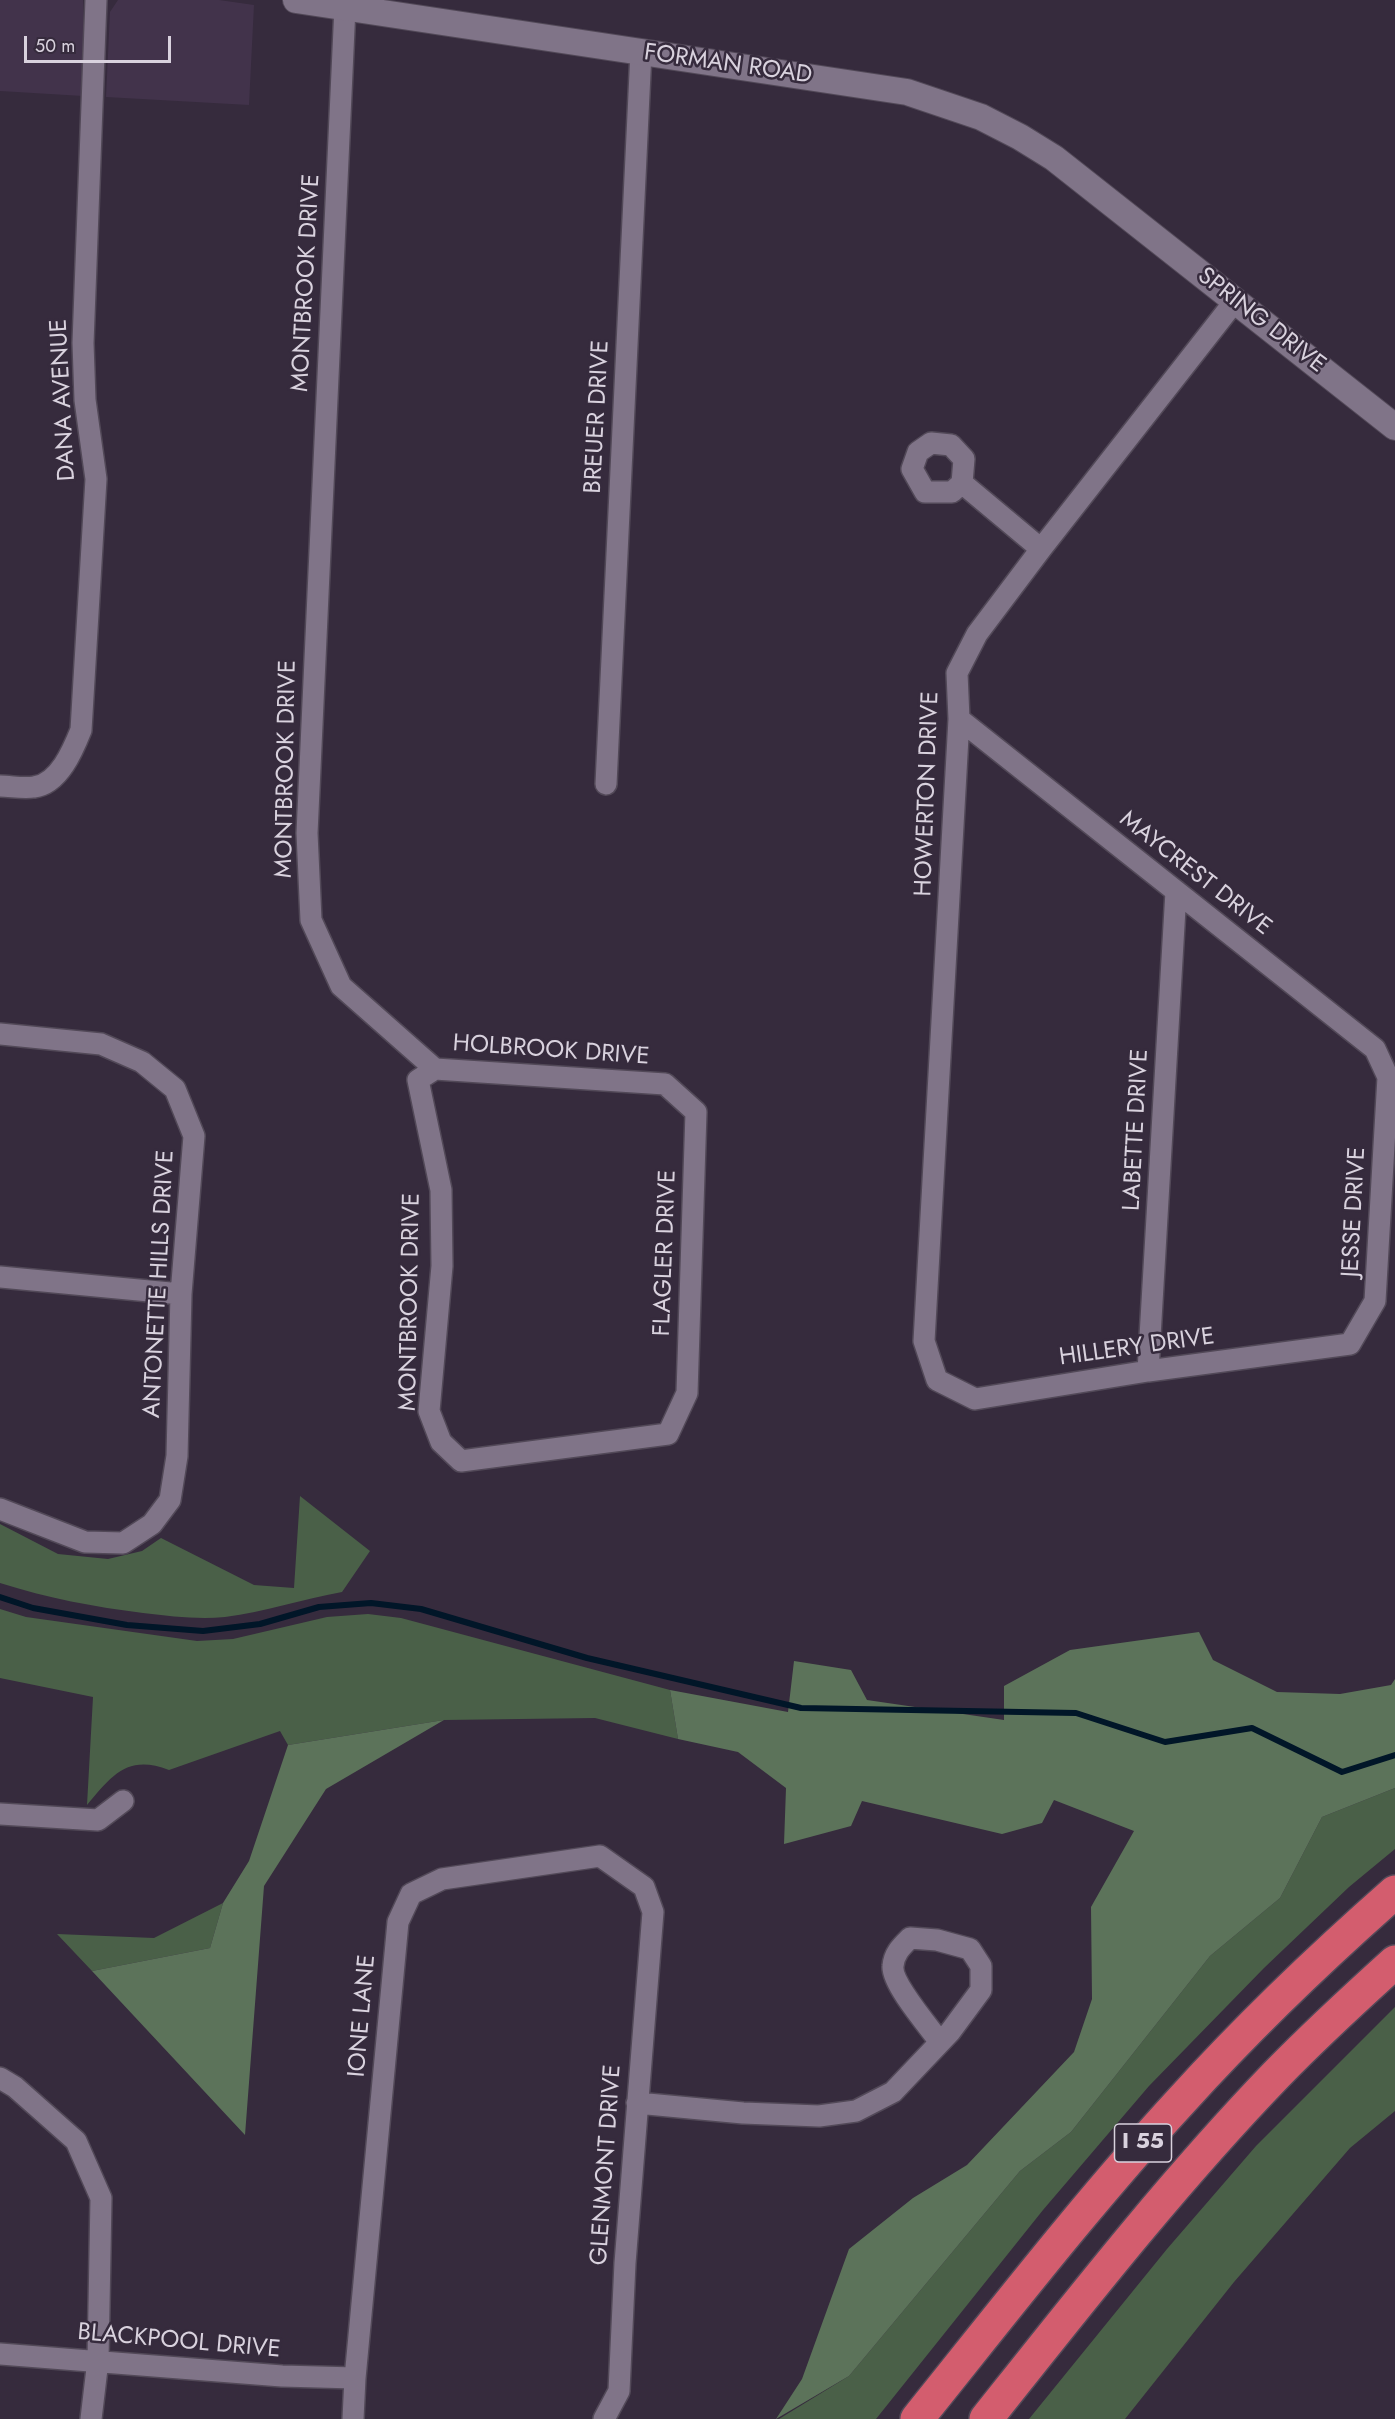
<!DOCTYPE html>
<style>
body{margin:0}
#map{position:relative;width:1395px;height:2419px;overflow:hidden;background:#362b3d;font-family:Jost,sans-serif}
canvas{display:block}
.scale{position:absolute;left:24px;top:36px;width:147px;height:27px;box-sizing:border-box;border:3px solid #d9d2de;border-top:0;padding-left:8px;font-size:18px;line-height:21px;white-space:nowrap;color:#d9d2de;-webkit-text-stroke:4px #362b3d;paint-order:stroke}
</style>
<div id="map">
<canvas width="1395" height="2419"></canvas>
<div class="scale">50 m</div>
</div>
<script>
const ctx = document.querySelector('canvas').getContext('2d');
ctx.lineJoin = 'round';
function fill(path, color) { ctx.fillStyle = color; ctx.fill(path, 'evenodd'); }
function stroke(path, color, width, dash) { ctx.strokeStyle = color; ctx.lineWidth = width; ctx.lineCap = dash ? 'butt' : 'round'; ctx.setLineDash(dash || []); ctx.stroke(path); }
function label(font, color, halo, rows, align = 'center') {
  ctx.font = font + ' Jost,sans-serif'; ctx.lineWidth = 5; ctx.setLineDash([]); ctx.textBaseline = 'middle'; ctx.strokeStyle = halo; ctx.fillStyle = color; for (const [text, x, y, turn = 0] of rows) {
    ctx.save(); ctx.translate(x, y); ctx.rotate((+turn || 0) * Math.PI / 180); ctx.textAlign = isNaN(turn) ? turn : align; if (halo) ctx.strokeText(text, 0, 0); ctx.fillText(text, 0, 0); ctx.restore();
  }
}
const built = new Path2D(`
 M0 0H83V96L0 91Z
 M118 0H219L254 5 249 105 106 97 110 12Z`);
const green = new Path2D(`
 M300 1496 370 1551 342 1592C302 1599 265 1612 225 1617 198 1620 171 1616 143 1613 95 1607 47 1598 0 1583V1524L58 1554 108 1559 142 1551 161 1538 254 1585 294 1588Z
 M0 1609 26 1617 197 1641 233 1639 327 1617 368 1614 401 1618 670 1690 678 1739 595 1718 444 1720 288 1745 280 1731 169 1770C128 1754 112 1775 87 1805L93 1697 0 1678Z
 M1395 1788V1849L1349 1887 1264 1968 1149 2086 1043 2210 876 2419H779L849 2376 1020 2171 1071 2132 1210 1956 1280 1898 1322 1817Z
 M223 1903 210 1948 92 1971 57 1934 154 1938Z
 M1395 2007V2111L1350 2148 1234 2282 1125 2419H1029L1167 2249 1256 2146Z`);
const forest = new Path2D(`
 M1199 1632 1213 1660 1277 1692 1340 1694 1391 1685 1395 1679V1788L1322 1817 1280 1898 1210 1956 1071 2132 1020 2171 849 2376 776 2419 802 2379 849 2249 913 2198 967 2165 1074 2052 1092 1999 1091 1907 1134 1831 1054 1800 1042 1823 1002 1834 862 1801 851 1826 784 1844 786 1788 738 1752 678 1739 670 1690 788 1712 794 1661 851 1670 867 1700 1004 1720V1686L1070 1650Z
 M444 1720 326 1789 264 1886 245 2135 92 1971 210 1948 223 1903 249 1861 288 1745Z`);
const stream = new Path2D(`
 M0 1597 33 1608 127 1625 203 1631 260 1624 319 1607 371 1603 421 1609 587 1658 801 1708 1076 1713 1165 1742 1252 1728 1342 1772 1395 1755`);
const minor = new Path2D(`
 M345 7 307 833 311 920 341 986 435 1069 418 1080 441 1190 442 1266 429 1411 441 1442 461 1461 668 1434 687 1393 696 1112 665 1084 435 1069
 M931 443 951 445 964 459 962 483 952 492H925L912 469 918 452Z
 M962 483 1041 549
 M959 719 1375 1049 1388 1077 1375 1301 1350 1344 1148 1371 975 1399 937 1380 924 1341 959 719 957 673 977 634 1041 549 1235 301
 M606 784 641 52
 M0 786C11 786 23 789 34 787 59 784 73 750 81 730L96 479 85 400 83 343 96 0
 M0 1034 101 1044 142 1062 175 1089 194 1136 181 1294 177 1456 170 1500 152 1524 123 1543 85 1542 0 1509
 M0 1277 181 1294
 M1148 1371 1176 891
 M0 1814 98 1820 123 1801
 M0 2078 15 2087 76 2141 101 2198 98 2360 91 2419
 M637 2103 743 2113 819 2116 856 2111 893 2092 950 2032 981 1990V1966L970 1949 937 1940 910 1938C902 1946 894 1953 893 1966 891 1983 929 2027 940 2042
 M0 2354 282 2376 355 2378
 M353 2419 355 2378 398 1922 411 1894 442 1879 600 1856 644 1887 653 1912 625 2263 619 2391 604 2419`);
const tertiary = new Path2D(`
 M296 0 907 92 981 117 1020 137 1054 158 1395 427`);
const motorway = new Path2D(`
 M917 2419C1003 2312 1088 2202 1181 2101 1248 2027 1320 1958 1395 1892
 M986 2419C1079 2302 1172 2183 1276 2075 1314 2036 1354 1999 1395 1962`);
const shields = [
 [1143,2143,57]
];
const shieldNames = [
 ["I 55",1143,2143]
];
const streetNames = [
 ["FORMAN ROAD",728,65,8],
 ["MONTBROOK DRIVE",307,283,-87],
 ["SPRING DRIVE",1261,321,38],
 ["DANA AVENUE",64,400,-93],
 ["BREUER DRIVE",598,417,-87],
 ["MONTBROOK DRIVE",287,769,-89],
 ["HOWERTON DRIVE",928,794,-88],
 ["MAYCREST DRIVE",1195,874,38],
 ["HOLBROOK DRIVE",551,1051,4],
 ["LABETTE DRIVE",1137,1130,-87],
 ["JESSE DRIVE",1355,1212,-87],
 ["FLAGLER DRIVE",666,1253,-88],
 ["ANTONETTE HILLS DRIVE",160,1284,-87],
 ["MONTBROOK DRIVE",411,1302,-89],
 ["HILLERY DRIVE",1137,1348,-8],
 ["IONE LANE",363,2016,-85],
 ["GLENMONT DRIVE",607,2165,-86],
 ["BLACKPOOL DRIVE",179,2342,5]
];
fill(built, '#42334b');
fill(green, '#4a6048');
fill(forest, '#5c735a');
stroke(stream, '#011628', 6);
stroke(minor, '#524958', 24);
stroke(tertiary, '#524958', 28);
stroke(motorway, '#524958', 36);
stroke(minor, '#807488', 21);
stroke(tertiary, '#807488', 26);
stroke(motorway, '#d35d6e', 33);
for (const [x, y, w] of shields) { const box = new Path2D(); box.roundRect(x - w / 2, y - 19, w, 38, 4.5); ctx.fillStyle = '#362b3d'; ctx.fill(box); stroke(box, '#d9d2de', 1.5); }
label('bold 22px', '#d9d2de', null, shieldNames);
label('24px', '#d9d2de', '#362b3d', streetNames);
</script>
